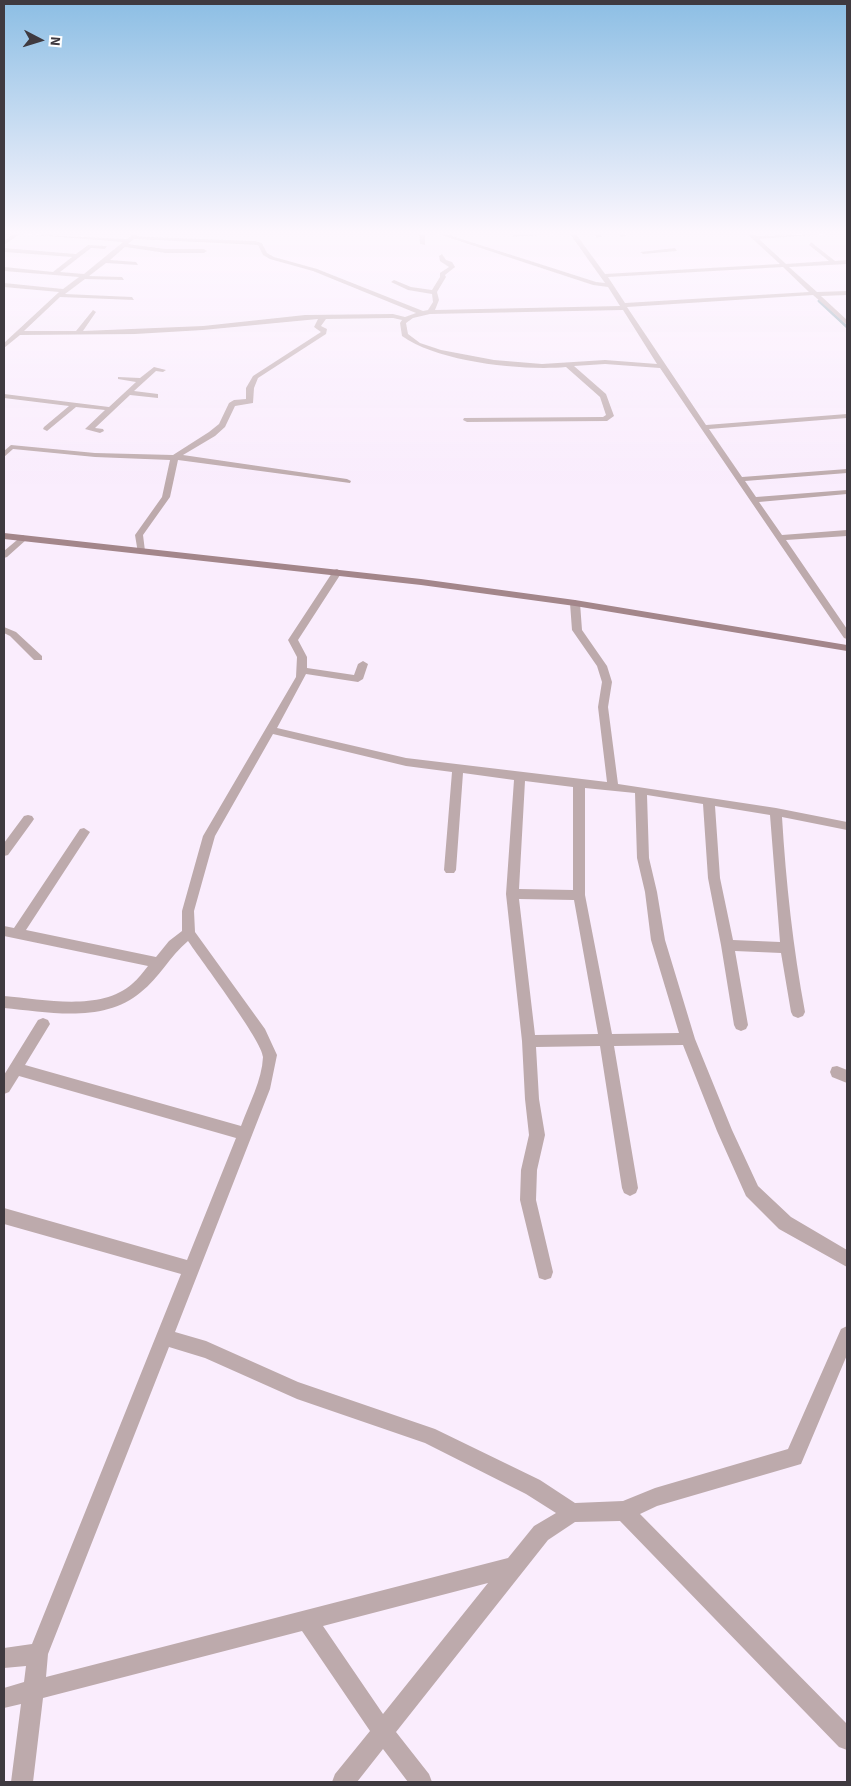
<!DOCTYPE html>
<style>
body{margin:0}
#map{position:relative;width:851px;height:1786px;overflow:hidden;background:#faedfd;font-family:"Source Sans 3",sans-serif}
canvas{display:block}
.frame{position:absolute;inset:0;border:5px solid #3f3a40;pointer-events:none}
.north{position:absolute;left:15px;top:15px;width:50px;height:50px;-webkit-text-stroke:4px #fff;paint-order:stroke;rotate:95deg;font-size:14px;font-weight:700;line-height:20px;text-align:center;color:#3f3a40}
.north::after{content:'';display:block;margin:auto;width:18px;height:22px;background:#3f3a40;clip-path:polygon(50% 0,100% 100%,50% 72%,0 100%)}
</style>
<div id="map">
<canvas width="851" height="1786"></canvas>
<div class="frame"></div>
<div class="north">N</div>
</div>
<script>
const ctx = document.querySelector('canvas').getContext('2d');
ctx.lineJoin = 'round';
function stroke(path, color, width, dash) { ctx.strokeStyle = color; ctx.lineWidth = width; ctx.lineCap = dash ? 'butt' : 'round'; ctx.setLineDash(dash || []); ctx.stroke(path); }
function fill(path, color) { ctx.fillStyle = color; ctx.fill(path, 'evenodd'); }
const stream = new Path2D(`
 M819 301 847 327`);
const street = new Path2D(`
 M13 234H20L4 245V241Z
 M22 234 127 239 133 234H139L137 236 151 237 255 241 262 243 267 253 274 257 317 269 423 311 428 310 433 302 432 294 408 290 391 282 394 280 411 287 432 290 440 277V273L449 267 440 261 439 256 442 254 446 260 452 262 455 267 445 275 446 277 437 292 439 300 435 310 620 306 608 287 593 285 438 234H446L596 282 605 283 570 234H576L605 274 780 264 747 234H753L756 236 826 234 759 239 786 264 829 261 809 245 811 242 835 261 847 260V264L789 267 817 292 847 291V295L821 296 847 320V325L813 295 627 307 706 425 847 414V418L709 429 742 477 847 469V473L745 481 756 497 847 490V494L759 502 782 535 847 530V536L786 540 847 629V639L844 638 660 368 605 364 574 366 606 394 614 416 607 421 467 422 463 420 464 418 603 417 606 415 600 397 566 367C522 371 438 362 402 336L400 323 402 320 393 318 326 319 321 326 327 329 326 334 258 378 254 388 253 403 235 406 225 427 215 436 183 455 347 479 351 481 350 483 178 460 170 497 143 535 145 551 144 553H138L135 535 162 497 170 460 95 457 13 449 4 457V451L11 445 95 453 173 455 209 432 219 424 229 403 234 400 246 399V388L253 376 321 332 314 327 318 319 203 330 135 334 20 335 4 348V343L59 292 4 287V283L63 289 79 277 4 271V267L53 272 72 257 4 252V248L76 254 88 245 107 246 105 249 91 248 60 272 84 274 123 242ZM134 239 258 245 263 255 270 259 313 271 416 313 405 317 393 314 305 315 203 326 83 331 96 312 93 310 76 331H24L60 297 134 300 132 297 65 294 85 279 124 280 122 277 89 276 106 263 138 265 136 262 110 260 125 247 166 253H204L207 251 204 249H166L128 244ZM783 267 809 292 625 303 608 277ZM623 310 657 364 605 360 542 364 494 360 441 350 420 343 408 334 406 323 413 318 430 314Z
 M419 234H425V245L420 244Z
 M514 234H554L512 237Z
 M594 234H600L602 237 597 238Z
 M619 234H625L626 236 621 237Z
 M675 248 677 251 643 254 640 252Z
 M154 367 166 370 163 372 156 371 134 391 158 394V398L130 395 95 428 103 429 104 431 100 433 85 429 105 410 76 407 47 431 43 429 44 427 69 406 4 398V394L109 407 136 382 118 379V377L140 378Z
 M23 535 27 538 26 540 7 557 4 558V551Z
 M337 569 342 572 298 640 307 657V668L354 675 358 664 363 661 368 664 363 679 358 682 306 674 277 728 406 758 607 782 598 707 602 682 597 666 572 630 570 603 575 600 580 603 582 630 607 666 612 682 608 707 618 784 776 808 847 822V830L782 817C786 883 793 947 805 1012L803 1016 798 1018 793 1016 791 1012 781 953 735 951 748 1025 746 1029 741 1031 736 1029 734 1025 721 945 708 878 703 804 647 795 649 858 657 892 665 940 695 1039 732 1130 758 1186 791 1217 847 1250V1267L779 1229 746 1196 717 1131 683 1045 614 1046 638 1188 636 1193 630 1196 624 1193 622 1188 600 1046 536 1047 539 1099 545 1135 537 1170 536 1200 553 1272 551 1278 545 1280 539 1278 520 1200 521 1170 529 1135 525 1099 522 1041 506 894 514 780 463 773 456 870 454 873H446L444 870 452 772 406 766 273 734 215 836 194 911 195 932 265 1029 277 1055 270 1089 175 1332 206 1341 298 1382 435 1429 540 1480 575 1503 623 1501 655 1488 788 1449 841 1329 847 1326V1355L801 1464 657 1506 640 1514 847 1724V1750L839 1747 620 1521 575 1522 548 1540 396 1732 429 1774 432 1782H408L383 1749 357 1782H332L335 1774 370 1731 302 1631 43 1698 33 1782H11L21 1704 4 1708V1688L24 1682 26 1666 4 1668V1648L32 1644 181 1274 4 1224V1208L187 1260 236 1138 19 1076 9 1092 4 1094V1075L38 1020 43 1018 48 1020 50 1024 25 1065 241 1126C249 1104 262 1080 263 1057 263 1042 200 959 188 941 170 956 159 978 141 992 104 1024 48 1012 4 1008V996C43 999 100 1012 132 984 138 979 143 972 148 966L4 936V926L14 928 80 829 84 828 90 832 26 930 156 957 169 941 182 931V911L203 836 296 677 297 657 288 640 334 570ZM525 781 573 787V890L519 889ZM585 788 635 793 637 858 645 892 651 940 679 1033 612 1034 585 895ZM715 806 770 815 780 942 733 940 720 878ZM519 899 574 900 598 1034 535 1035ZM169 1347 205 1358 297 1399 425 1443 526 1494 556 1513 534 1526 508 1558 46 1677 48 1654ZM488 1583 383 1714 323 1626Z
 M4 627 16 632 42 656V660H34L10 636 4 633Z
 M28 815 32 816 34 819 32 822 8 855 4 856V843L24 816Z
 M837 1066 847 1070V1083L832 1077 830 1072 832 1067Z`);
const secondary = new Path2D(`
 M4 533 421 579 575 600 847 645V651L575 606 421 585 4 539Z`);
stroke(stream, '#85a2af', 3);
fill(street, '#bdaaac');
fill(secondary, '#a3868a');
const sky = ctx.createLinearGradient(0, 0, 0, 484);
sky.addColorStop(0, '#8cbee4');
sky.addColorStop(0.48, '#fdf7fe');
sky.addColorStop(1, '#fdf7fe00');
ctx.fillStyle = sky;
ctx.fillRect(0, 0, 851, 484);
</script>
